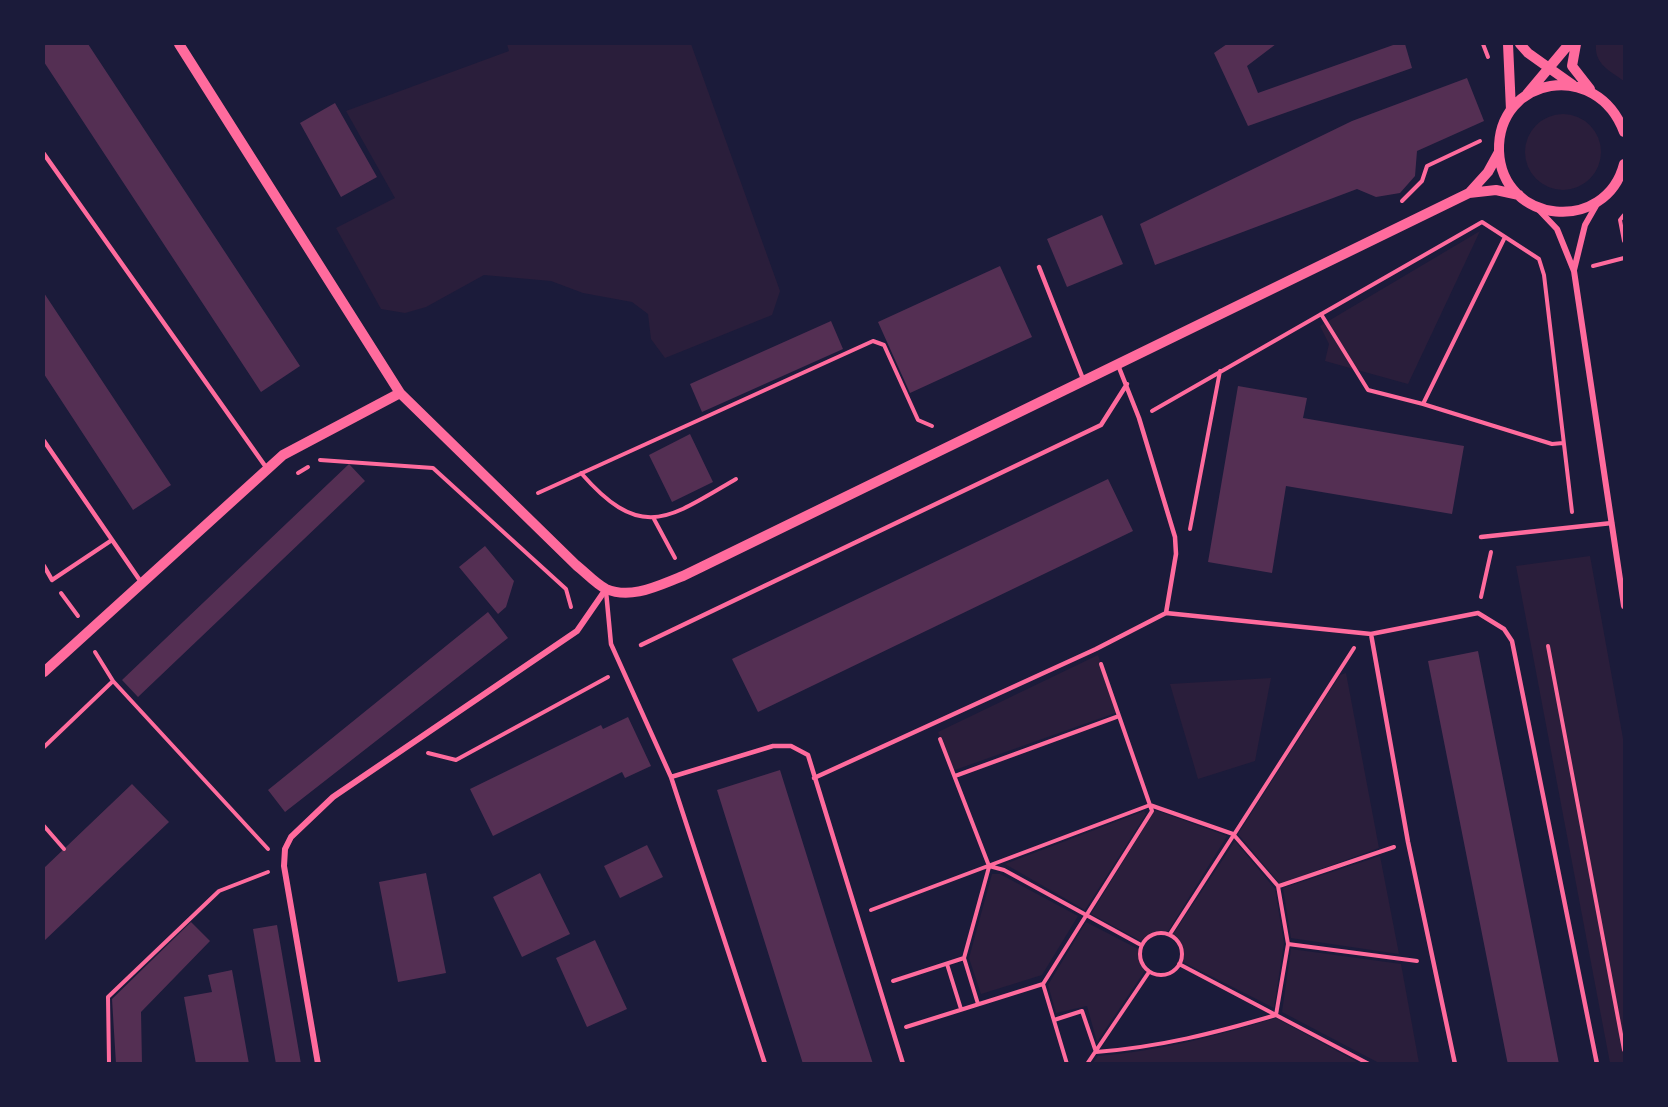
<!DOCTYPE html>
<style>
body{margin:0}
#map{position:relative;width:1668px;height:1107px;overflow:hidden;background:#1b1b3a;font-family:Literata,serif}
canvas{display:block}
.frame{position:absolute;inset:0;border:45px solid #1b1b3a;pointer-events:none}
</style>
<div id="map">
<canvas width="1668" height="1107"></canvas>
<div class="frame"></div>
</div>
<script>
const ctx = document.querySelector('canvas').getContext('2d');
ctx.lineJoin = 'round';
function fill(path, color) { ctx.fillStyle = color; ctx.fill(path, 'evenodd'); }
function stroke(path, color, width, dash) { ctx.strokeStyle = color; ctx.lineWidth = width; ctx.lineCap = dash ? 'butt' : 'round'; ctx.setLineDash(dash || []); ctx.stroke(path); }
const green = new Path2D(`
 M507 44H691L780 291 772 315 665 358 651 339 648 314 632 302 583 293 551 281 484 275 426 307 405 313 381 309 336 228 395 198 346 111 509 51Z
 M1596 44H1624V81C1610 71 1594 64 1596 44Z
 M1525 152a38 38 0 1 1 76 0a38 38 0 1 1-76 0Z
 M1480 231 1408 384 1325 361 1329 344 1320 326Z
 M1590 556 1624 744V1063H1610L1516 566Z
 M1098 655 1118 712 952 771 938 732Z
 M1346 673 1379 848 1280 884 1238 834 1340 675Z
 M1271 678 1255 761 1198 779 1170 684Z
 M1155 810 1227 836 1167 933 1152 934 1143 942 1091 914Z
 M1144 811 1146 814 1085 910 1005 864Z
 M1235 841 1275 889 1284 943 1274 1008 1181 961 1182 948 1172 936Z
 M1380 856 1399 954 1291 938 1283 888Z
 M992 874H1000L1078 916 1042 975 981 994 969 958Z
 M1086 922 1140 950V960L1146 969 1097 1042 1087 1006 1056 1013 1048 985Z
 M1291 949 1401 964 1419 1063H1379L1282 1012Z
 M1276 1018 1359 1063H1093L1098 1056C1160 1051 1217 1036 1276 1018Z`);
const building = new Path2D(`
 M47 44H88L300 366 261 392 44 62V46Z
 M1227 44H1276L1247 66 1258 93 1396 44H1405L1412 68 1248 126 1214 53Z
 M1467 78 1484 121 1417 151 1415 176 1400 193 1376 197 1357 189 1155 265 1140 224 1352 121Z
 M335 103 377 177 341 197 300 123Z
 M1102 215 1123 264 1067 287 1047 239Z
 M1000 266 1032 337 910 393 878 322Z
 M44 293 171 485 133 510 44 374Z
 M831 321 843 349 702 412 690 384Z
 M1238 386 1307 398 1303 418 1464 446 1452 514 1286 486 1272 573 1208 562Z
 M690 434 713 482 672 502 649 455Z
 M349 464 365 481 138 697 122 680Z
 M1108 479 1133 531 758 712 732 659Z
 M485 546 514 581 506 607 498 614 459 567Z
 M488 612 508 638 285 812 268 790Z
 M1478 651 1559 1064H1508L1507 1060 1428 661Z
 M628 717 651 766 625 778 622 772 493 836 470 789 601 725 603 729Z
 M780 770 832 936 873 1064H803L717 790Z
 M132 784 169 822 44 941V868Z
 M647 845 663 877 620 898 604 866Z
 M426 873 446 973 398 982 379 882Z
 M540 873 570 934 522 957 493 897Z
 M191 922 210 941 141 1012 142 1064H116L112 999Z
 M277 925 301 1064H276L253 929Z
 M595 940 627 1009 587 1027 556 958Z
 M232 970 249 1064H196L184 997 212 992 208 975Z`);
const path = new Path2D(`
 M1483 44 1488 57
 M1402 201 1422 181 1427 166 1480 141
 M1624 215 1620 220 1624 241
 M1593 266 1624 258
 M1321 314 1368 390 1423 404 1505 237
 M1423 404 1552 444 1563 443
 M1152 411 1482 222 1539 259 1544 275 1572 512
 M320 460 433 468 566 589 571 607
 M298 473 308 467
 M581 473C642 543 669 518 736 479
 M538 493 873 341 884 345 918 420 932 426
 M654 519 675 558
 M1190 529 1220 371
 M61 593 78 616
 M1481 597 1491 552
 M1548 646 1624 1050
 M95 652 113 681 268 849
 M940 739 989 866 1004 870 1141 945
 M44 747 113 681
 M428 753 456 760 608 677
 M955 776 1119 716
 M44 826 64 849
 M1279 886 1394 847
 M871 910 1150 805 1233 834 1278 886 1288 944 1276 1015C1215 1033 1160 1047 1096 1052L1082 1011 1054 1020
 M1140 954a21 21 0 1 1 42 0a21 21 0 1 1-42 0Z
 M1170 934 1354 648
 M1288 944 1417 961
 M947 964 961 1009
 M1179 964 1369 1064
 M893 981 964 958
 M978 1004 964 958 989 867
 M906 1027 1043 984
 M109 1064 108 997 219 891 268 872
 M1067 1064 1043 984 1152 811 1101 664
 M1087 1064 1149 972`);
const service = new Path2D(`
 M44 154 268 470
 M1039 267 1083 379
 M1118 365 1139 418 1175 537 1176 554 1166 613
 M44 441 141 582
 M1481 537 1612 523
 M44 566 52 580 112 540
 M606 591 611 644 671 777 765 1064
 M1371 634 1408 842 1455 1064
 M641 645 1101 425 1127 384
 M671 777 773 746H791L808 755 903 1064
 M814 778 1096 649 1166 613 1371 634 1478 613 1504 629 1512 641 1597 1064`);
const minor = new Path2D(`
 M1537 208 1557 229 1574 271 1624 606
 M1574 270 1585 225 1597 204
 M318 1064 284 866 285 849 291 837 333 797 577 631 606 589`);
const tertiary = new Path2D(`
 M179 44 400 393 576 565C585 572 596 584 606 589 632 600 659 585 683 576L1469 193 1496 190 1519 195
 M1508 44 1511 110
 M1520 44 1528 53 1573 85
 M1576 44 1572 66 1590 89
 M1527 94 1569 44
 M1624 132C1597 59 1497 76 1499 151 1502 225 1606 234 1624 164
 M1469 193 1488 172 1499 152
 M44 672 283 455 400 393`);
fill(green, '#2a1e3b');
fill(building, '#542f53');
stroke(path, '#ff6b9d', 4);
stroke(service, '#ff6b9d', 4.5);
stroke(minor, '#ff6b9d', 6);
stroke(tertiary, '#ff6b9d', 10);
</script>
